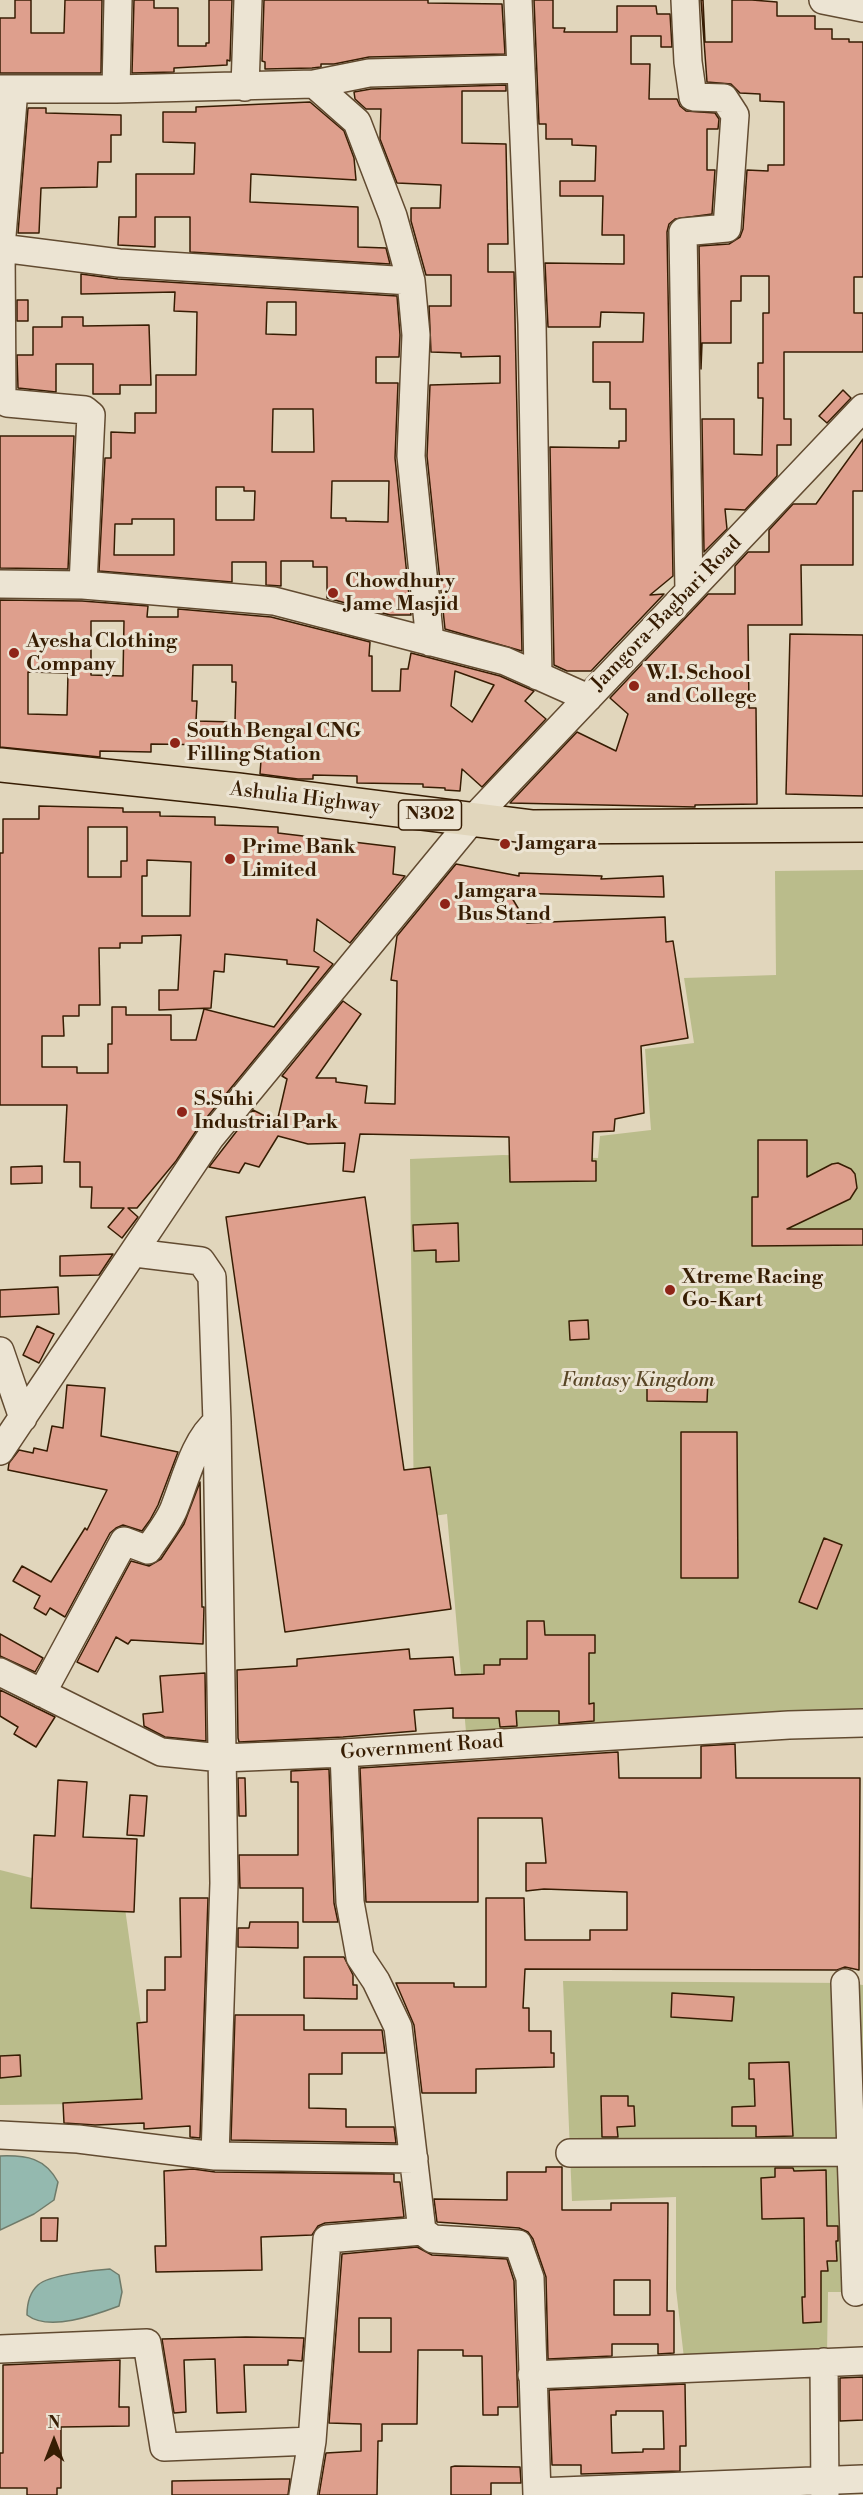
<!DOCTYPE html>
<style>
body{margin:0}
#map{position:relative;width:863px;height:2495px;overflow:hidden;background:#e1d6bc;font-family:"Libre Bodoni",serif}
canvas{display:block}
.north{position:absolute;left:24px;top:2411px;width:60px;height:60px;-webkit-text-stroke:4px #ece4d3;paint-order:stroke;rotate:0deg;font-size:16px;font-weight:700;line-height:24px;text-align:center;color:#371d03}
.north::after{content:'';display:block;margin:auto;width:21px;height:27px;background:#371d03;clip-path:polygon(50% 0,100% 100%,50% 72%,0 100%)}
</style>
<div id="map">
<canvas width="863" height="2495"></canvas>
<div class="north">N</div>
</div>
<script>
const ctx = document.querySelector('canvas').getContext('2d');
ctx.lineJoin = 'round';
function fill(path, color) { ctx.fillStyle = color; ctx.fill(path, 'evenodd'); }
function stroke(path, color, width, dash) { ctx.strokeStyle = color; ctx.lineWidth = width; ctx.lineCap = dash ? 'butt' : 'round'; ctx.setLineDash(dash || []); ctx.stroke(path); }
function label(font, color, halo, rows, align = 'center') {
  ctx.font = font + ' "Libre Bodoni",serif'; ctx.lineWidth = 6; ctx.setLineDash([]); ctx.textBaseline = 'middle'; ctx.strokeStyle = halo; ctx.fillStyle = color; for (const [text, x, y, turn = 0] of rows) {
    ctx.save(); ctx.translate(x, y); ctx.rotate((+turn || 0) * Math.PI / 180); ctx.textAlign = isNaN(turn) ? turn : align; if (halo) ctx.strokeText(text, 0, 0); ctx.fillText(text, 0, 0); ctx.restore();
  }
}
const green = new Path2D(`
 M863 870V1710L790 1711 466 1732 447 1514 414 1519 410 1159 503 1155 598 1158 600 1136 651 1130 645 1049 694 1043 684 978 776 975 775 871Z
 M0 1870 124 1901 152 2103 0 2105Z
 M563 1981 845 1983 863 1985V2292H828L827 2354 684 2358 676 2289V2197L572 2201Z`);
const water = new Path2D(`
 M0 2156C27 2155 45 2158 58 2182L54 2200 34 2214 0 2230Z
 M110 2269 119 2275 122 2292 119 2306C95 2315 49 2332 27 2315 27 2305 29 2293 38 2285 49 2275 94 2270 110 2269Z`);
const building = new Path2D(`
 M15 0H31V33H64L65 0H102L101 73H0V18H15Z
 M134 0H154V8H178V46H206V43H209V0H232L230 61 227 60V65L174 68V72L132 73Z
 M264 0H428V3L502 4 505 54 369 57 334 64H321V67L312 68 265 69V62L262 61Z
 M534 0H553V28H565L564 32H617V6H656L657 14H670L672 47H661V36H631V64H650L649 99H677L680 106 686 111 715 113 719 119 718 129H707V170H715L712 214 675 219 669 224 667 232 673 576 650 595 664 594 591 671H567L554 665 550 447 619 448V441H626V409H610V382H593V342H643L644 313 601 312 600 327H548L545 263 624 264V235H602L603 196H560V181H595L596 146 572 145V139H546V124H539Z
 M701 0H703L705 42H732V0H752L777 2V16H815V29H832V39H849V42H863V277H854V313H863V352H784V419H791V445H777V476L745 510 725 509 727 529 704 552 702 419H734V454L762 455 763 398H758V363H763V313H769V276H741V301H731V343H702L701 369 699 246 729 244 740 237 743 229 747 170 768 171V165H784V102L760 101V94L740 93 731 84 707 82Z
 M506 85V91H462V143L506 144 508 244H488V272H514L522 651 445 629 427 456 430 385 500 383V356L461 357V353L431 352 429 306H451V275H426L411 221V208H440L441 185 397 183 380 139 381 109H366L355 99 354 92 371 89Z
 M310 102 344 131 354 158 356 180 251 174 250 202 358 207V247L386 248 390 264 190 252V217H155V247L118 245 119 217H136V174H194L195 143 163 142V112H196V107Z
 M28 108H46V113L121 115V135H111V162H98L97 187 41 188 39 233H18Z
 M81 274 118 279 397 296 400 335 399 357H376V383H398L395 458 411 615H390L327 598V567H313V561H281V586L266 585V562H232V582L99 571 105 458H111V432L135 433V413H156V375H196L197 312 174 311 175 292 81 294ZM267 302H296V335L266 334ZM273 409H313L314 452H272ZM332 481H389L388 522 346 521V518H331ZM216 487H244V491H255L254 520H216ZM132 519H174V555H114L115 524H132Z
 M17 300H28V321H17Z
 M62 317H83V326L149 325 151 385H120V394H93V364H56V392L18 388 17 355H33V327H62Z
 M843 390 851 398 827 423 819 416Z
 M0 436H74L68 569 0 568Z
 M863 439V491H853V565H801L802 625H748L749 708H756L757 804 695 805V807L510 803 577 732 616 751 628 714 610 698 708 594H735V566L748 552H769V530L793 504H816Z
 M0 600 82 601 148 606 147 617H178V609L271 617 370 642 369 656H372V691H400L401 669H408L411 653 500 676 534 691 525 701 546 719 482 787 462 769 460 791 445 790V788L423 787V784L357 783V776L313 775V779H298L260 774 261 760 218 758V745L151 744V752L100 751V757L0 747ZM91 621H124L123 676 91 675ZM193 665H232V682H236L235 722 196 721 197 701H192ZM455 671 494 685 472 722 451 706ZM28 672 68 673 67 715 28 714Z
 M790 634 863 635V796L786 794Z
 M39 806 123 808V812H160V816L215 817V825L278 827V833L395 847 393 874 405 876 350 943 317 919 314 951 333 964 198 1128 176 1161 137 1208H128L138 1217 122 1238 108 1227 124 1208H91L92 1187H80V1162H64L67 1105H0V853H3V819H39ZM88 827H127V861H121V877H88ZM147 860 191 862 190 916H142V876H147ZM181 935 178 990H159V1010L211 1008 214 971 224 972 225 954 287 960V964L319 967 274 1027 204 1009 196 1040H171V1015H126V1007H112V1044H108V1073H77V1067H42V1036H64L63 1016H79V1005H100L99 948H120V943H142V936Z
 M456 864 519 876V873L602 876 601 879 663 876 664 897 509 893 527 923 665 917 666 942 673 941 688 1038 641 1046 644 1113 615 1119 614 1131 593 1132 592 1161H596V1181L510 1182 509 1137 360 1134 354 1172 343 1171 345 1143 308 1144 278 1136 259 1167 245 1163 239 1173 209 1167 253 1110 277 1122 287 1079 282 1076 343 1001 361 1014 316 1078H336V1082L367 1086 365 1103 395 1104 397 981 391 980 397 936Z
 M758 1140H807V1177L832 1164 838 1163 851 1169 855 1174 857 1188 850 1199 787 1229H863V1245L752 1246V1197H758Z
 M42 1166V1183L11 1184V1167Z
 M365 1197 404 1470 430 1467 451 1609 285 1632 226 1217Z
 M458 1223 459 1261 436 1262V1250L414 1251 413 1225Z
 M113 1254 99 1275 60 1276V1256Z
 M58 1287 59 1314 0 1317V1290Z
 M588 1320 589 1339 570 1340 569 1321Z
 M37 1326 54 1334 39 1363 23 1355Z
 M647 1379 708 1380 707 1402 647 1401Z
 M67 1385 105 1388 101 1436 178 1452 158 1505 150 1520 142 1531 123 1525 116 1528 110 1533 65 1617 50 1608 46 1615 34 1608 40 1596 13 1581 22 1566 51 1582 85 1528 87 1530 107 1490 8 1470 9 1463 19 1450 33 1453 34 1448 47 1451 52 1426 63 1428Z
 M681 1432H737L738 1578H681Z
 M200 1482 202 1607H204L203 1644 131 1640 128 1644 116 1637 98 1672 77 1662 131 1561 149 1566 161 1559 184 1524Z
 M824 1538 842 1545 817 1609 799 1602Z
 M527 1621H544L545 1635H595V1653H589V1704L594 1703V1721L559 1724V1711H516L517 1726 500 1727 499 1718H453V1708L414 1710 416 1731 343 1737 239 1742 238 1738 237 1670 297 1666V1659L409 1649 410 1659 453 1657 455 1675 484 1674V1665H500V1659H527Z
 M0 1634 43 1658 35 1672 0 1656Z
 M205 1673 206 1741 165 1737 144 1726 143 1714 163 1712 160 1676Z
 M0 1690 55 1717 36 1747 14 1734 18 1727 0 1716Z
 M735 1744 736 1778H860L859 1970 845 1967 837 1970 525 1969 523 2008H529V2031H551V2053H554V2067L476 2069V2093H422L414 2025 396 1983H454V1987H486V1898H524L525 1940H590V1930H627V1892L544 1889 526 1891V1863H546L542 1818H478V1902H366L360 1768 618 1752 619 1778H701V1746Z
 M329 1769 334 1903 338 1922H303V1888H240L239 1855H298V1782H291V1771Z
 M238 1778H245L246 1816H239Z
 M58 1780 87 1782 83 1837 137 1839 134 1912 31 1908 34 1835 55 1836Z
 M130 1795 147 1796 144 1836 127 1835Z
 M180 1898H208L200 2138 190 2137V2126L144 2129V2123L95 2125 64 2123 63 2103 142 2099 137 2023 147 2022V1990H165V1957H181Z
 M250 1922H298V1948L238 1947V1928H249Z
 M304 1957H344L353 1975V1985H357V1999L304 1998Z
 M672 1993 734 1997 732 2021 671 2017Z
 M235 2015H304V2030H382L385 2053H342V2074H309V2108L346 2109V2127H394L396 2143 231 2140Z
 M20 2055 21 2076 0 2078V2056Z
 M789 2062 793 2136 756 2137V2126H732V2107L755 2106 754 2079H749V2063Z
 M601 2096H628V2106H634L635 2126 617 2127 618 2137H602Z
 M546 2167H562V2210H611V2203H668L667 2311H674V2353L658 2354V2344H612V2356L548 2359 546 2277 533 2239 528 2232 519 2228 437 2222 434 2199 507 2200V2172H546ZM614 2280H650V2315H614Z
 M775 2168H793L794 2171 826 2170 827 2226H838V2241H836L837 2261H827L828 2271H821V2322L803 2323 802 2297H805L804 2218 762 2219 761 2178 775 2177Z
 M193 2169 215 2172 394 2174V2182H400L404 2217 325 2223 318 2226 312 2235 261 2237 262 2270 156 2272 155 2246H166L164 2171Z
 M41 2218H58L57 2241H41Z
 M417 2247 432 2255 507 2259 514 2281 518 2407H498V2415H483L482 2356H463V2350H418L417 2424H382V2441H378L377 2495H319L326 2453 361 2451V2424L329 2423 342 2254ZM359 2318H391V2352H359Z
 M246 2337 304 2338 302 2361 288 2360V2365H244L246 2412 217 2413 215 2359 184 2360 186 2412 174 2413 162 2339Z
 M120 2360 119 2407H129V2426L61 2427V2488H57V2495H27V2488H0V2453H3V2365Z
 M863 2377V2420L840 2421V2378Z
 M685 2384 686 2446H680V2471L581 2474V2465H552L549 2390ZM616 2411H663L664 2449H643V2452L612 2453 611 2415H616Z
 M455 2466 520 2467 521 2483H491V2495H451V2467Z
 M281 2479H290L288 2495H172V2481Z`);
const minor = new Path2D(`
 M518 0 532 324 538 676
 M685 0 688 62 693 97 724 98 735 115 727 228 683 232 689 591
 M823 0 863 8
 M314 84 369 73 521 69
 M245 87 248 0
 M0 89H116L314 84 357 122 393 216 411 281 416 335 411 456 430 642
 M14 89 1 248 2 400 7 403 85 410 91 415 83 585
 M116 89 118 0
 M1 248 119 263 411 281
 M0 584 83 585 274 601 505 661 588 698
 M135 1253 201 1261 212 1277 217 1422 224 1883 215 2156
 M0 1351 23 1418
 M0 1451 210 1138 472 820 863 408
 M0 1672 161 1752 222 1758 344 1753 789 1725 863 1723
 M42 1693 124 1541 148 1550C157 1536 170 1521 175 1506 185 1481 195 1439 217 1422
 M344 1753 350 1902 360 1957 376 1981 398 2027 422 2231 433 2239 518 2244 530 2278 537 2495
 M845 1983 856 2292
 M0 2135 78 2139 215 2156 414 2159
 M570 2153 850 2152
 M0 2349 147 2343 164 2447 312 2441
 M824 2362 825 2495
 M532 2375 863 2361
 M537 2492 863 2479
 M303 2495 312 2441 327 2239 422 2231`);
const highway = new Path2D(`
 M0 765 238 790 533 827 863 825`);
const markers = [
 [333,593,6,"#8f2418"],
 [14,653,6,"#8f2418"],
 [634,686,6,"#8f2418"],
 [175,743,6,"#8f2418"],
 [505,844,6,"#8f2418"],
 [230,859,6,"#8f2418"],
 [445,904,6,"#8f2418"],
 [182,1112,6,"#8f2418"],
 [670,1290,6,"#8f2418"]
];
const shields = [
 [430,815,63]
];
const shieldNames = [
 ["N302",430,815]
];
const poiNames = [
 ["Chowdhury",345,582],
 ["Jame Masjid",345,605],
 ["Ayesha Clothing",26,642],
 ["Company",26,665],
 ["W.I. School",646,674],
 ["and College",646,697],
 ["South Bengal CNG",187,732],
 ["Filling Station",187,755],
 ["Jamgara",517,844],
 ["Prime Bank",242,848],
 ["Limited",242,871],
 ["Jamgara",457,892],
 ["Bus Stand",457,915],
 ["S.Suhi",194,1100],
 ["Industrial Park",194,1123],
 ["Xtreme Racing",682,1278],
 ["Go-Kart",682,1301]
];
const streetNames = [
 ["Jamgora-Bagbari Road",667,614,-46],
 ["Ashulia Highway",305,799,7],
 ["Government Road",422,1748,-4]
];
const parkNames = [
 ["Fantasy Kingdom",638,1381]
];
fill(green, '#babc8b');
fill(water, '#94b9af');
stroke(water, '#6f7b6a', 1.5);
fill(building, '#de9f8d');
stroke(building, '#371d03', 1.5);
stroke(minor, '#624b31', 30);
stroke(highway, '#371d03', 36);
stroke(minor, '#ece4d3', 27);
stroke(highway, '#e1d6bc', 33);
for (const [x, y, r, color] of markers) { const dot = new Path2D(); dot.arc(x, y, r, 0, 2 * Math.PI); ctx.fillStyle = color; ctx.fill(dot); stroke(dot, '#ece4d3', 2); }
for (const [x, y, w] of shields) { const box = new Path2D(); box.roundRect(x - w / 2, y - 15, w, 30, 4.5); ctx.fillStyle = '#ece4d3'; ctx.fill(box); stroke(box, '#371d03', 1.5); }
label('bold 18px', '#371d03', null, shieldNames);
label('bold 20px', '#371d03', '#ece4d3', poiNames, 'left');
label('20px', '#371d03', '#ece4d3', streetNames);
label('italic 20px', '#584525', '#ece4d3', parkNames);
</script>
